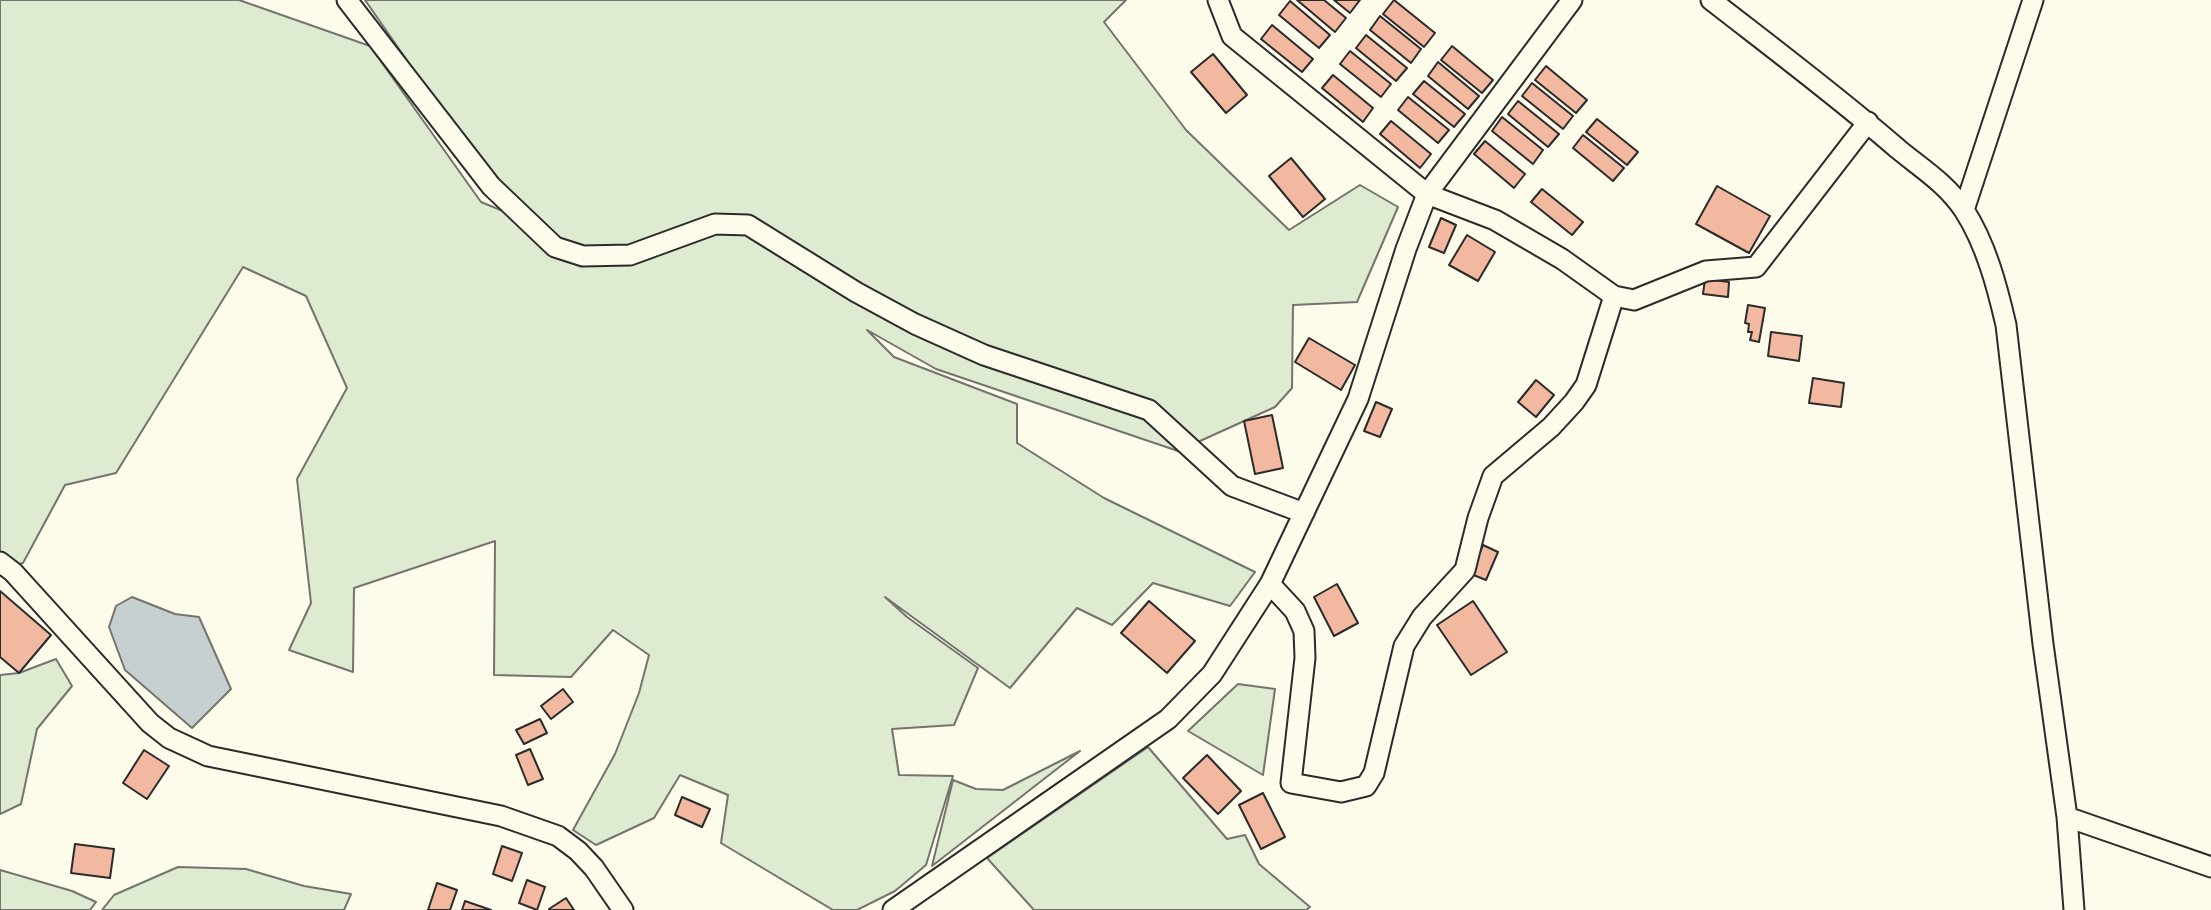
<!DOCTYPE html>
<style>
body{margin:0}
canvas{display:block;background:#fdfbea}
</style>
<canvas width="2211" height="910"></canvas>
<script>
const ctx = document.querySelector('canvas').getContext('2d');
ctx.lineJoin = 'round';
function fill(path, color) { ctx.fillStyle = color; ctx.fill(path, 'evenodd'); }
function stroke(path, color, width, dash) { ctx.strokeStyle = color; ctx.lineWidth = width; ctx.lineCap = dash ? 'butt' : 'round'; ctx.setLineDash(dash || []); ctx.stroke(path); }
const green = new Path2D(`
 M0 0H239L370 46 481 202 515 216 365 0H1126L1104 22 1186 130 1289 230 1360 185 1398 207 1357 302 1293 305 1292 388 1275 407 1178 451 936 369 867 330 894 357 1017 404V443L1104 498 1255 572 1230 606 1153 583 1112 625 1077 608 1010 688 885 597 907 617 978 668 954 725 892 729 899 775 953 776 926 865 895 891 857 910H833L721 843 728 795 680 775 654 818 596 845 573 830 615 754 639 693 649 655 613 630 571 677 494 675 495 541 354 588 353 672 289 650 311 603 297 479 347 388 306 296 243 267 116 473 65 485 23 563 0 568Z
 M56 659 72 686 37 729 21 804 0 814V675L19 673Z
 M1238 684 1275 689 1263 775 1188 731Z
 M1148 747 1227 839 1245 835 1259 864 1310 907 1306 910H1034L987 858Z
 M1080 751 932 866 953 780 976 789 1003 790Z
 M178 867 246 869 304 886 351 894 344 910H102L114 895Z
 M0 870 72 891 96 902 90 910H0Z`);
const water = new Path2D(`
 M132 597 175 614 199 617 231 689 192 728 125 670 109 627 116 606Z`);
const building = new Path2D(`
 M1297 0H1324L1346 18 1335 32Z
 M1334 0H1360L1350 13Z
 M1394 0 1435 33 1424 47 1383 14Z
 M1290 1 1330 35 1319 48 1279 15Z
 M1380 16 1421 49 1411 63 1370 30Z
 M1272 25 1313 59 1302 72 1261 39Z
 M1366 35 1407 68 1396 81 1356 48Z
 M1452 46 1493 80 1482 93 1441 60Z
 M1350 51 1391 84 1381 97 1340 64Z
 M1213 54 1247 95 1226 113 1191 72Z
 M1438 62 1479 96 1468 109 1428 76Z
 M1546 66 1587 100 1576 113 1535 80Z
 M1333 75 1373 108 1363 122 1322 88Z
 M1424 81 1465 114 1454 127 1413 94Z
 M1532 83 1573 116 1563 129 1522 96Z
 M1408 97 1449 130 1438 143 1398 110Z
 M1518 101 1559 134 1548 147 1508 114Z
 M1502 117 1543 150 1533 164 1492 131Z
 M1597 119 1638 152 1627 165 1586 132Z
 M1391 121 1431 154 1420 168 1380 134Z
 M1583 135 1624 168 1613 181 1573 148Z
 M1485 141 1525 174 1514 188 1474 154Z
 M1291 158 1325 199 1303 217 1269 176Z
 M1717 186 1770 216 1749 253 1696 224Z
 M1542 189 1583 222 1572 235 1531 202Z
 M1441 218 1456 225 1444 253 1429 247Z
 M1467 235 1495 252 1478 281 1449 265Z
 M1705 279 1729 282 1728 297 1703 294Z
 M1748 305 1765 308 1759 342 1750 340 1752 332H1748L1749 324 1745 323Z
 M1771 332 1802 336 1799 361 1768 356Z
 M1309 338 1355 365 1341 390 1295 362Z
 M1813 378 1844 383 1841 407 1809 403Z
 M1536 380 1554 395 1536 417 1518 402Z
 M1376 402 1392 409 1380 437 1364 431Z
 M1272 415 1283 468 1255 474 1244 421Z
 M1483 545 1498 552 1486 580 1471 574Z
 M1337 584 1358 623 1334 636 1314 597Z
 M0 591 51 635 19 673 0 657Z
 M1149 601 1195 641 1167 673 1121 633Z
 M1473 601 1507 652 1471 675 1437 625Z
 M563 689 573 702 551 719 541 706Z
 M540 719 547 733 524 744 516 730Z
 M530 749 543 779 528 785 516 755Z
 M144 750 169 766 147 799 123 783Z
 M1207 755 1241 791 1218 814 1183 778Z
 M1263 793 1285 837 1261 849 1239 805Z
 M682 797 710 809 702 827 675 815Z
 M75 844 114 849 110 878 71 873Z
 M502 846 522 853 512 881 493 874Z
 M527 880 545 887 537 910 519 903Z
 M437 883 457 890 450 910H428Z
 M566 898 574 910H550L549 909Z
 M465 901 491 910H462Z`);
const minor = new Path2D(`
 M347 0 491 186 555 247 583 256 630 255 715 224 748 225 856 292 915 324 984 355 1149 410 1232 486 1304 513
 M1218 0 1232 36 1427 194 1495 220 1562 259 1614 296 1634 300 1706 271 1756 267 1868 122
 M1711 0C1774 49 1838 97 1898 149 1921 168 1947 184 1964 210 1986 244 1997 286 2006 325L2043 644 2067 817 2074 910
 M1964 210 2033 0
 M0 562 13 572 150 723 169 738 208 756 501 816 558 836 578 851 594 868 623 910
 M1270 584 1295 611 1304 631 1305 658 1291 783 1341 792 1366 786 1374 773 1404 646 1422 617 1465 570 1478 518 1493 476 1551 427 1574 402 1586 385 1614 296
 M2067 817 2211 867
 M893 910 1168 719 1212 674 1270 584 1358 399 1406 249 1427 194 1572 0`);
fill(green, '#deebd1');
stroke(green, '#74746e', 2);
fill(water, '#c7d0d0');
stroke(water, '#74746e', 2);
fill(building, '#f2b8a0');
stroke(building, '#2b2b2b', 2);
stroke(minor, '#2b2b2b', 23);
stroke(minor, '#fdfbea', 19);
</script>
